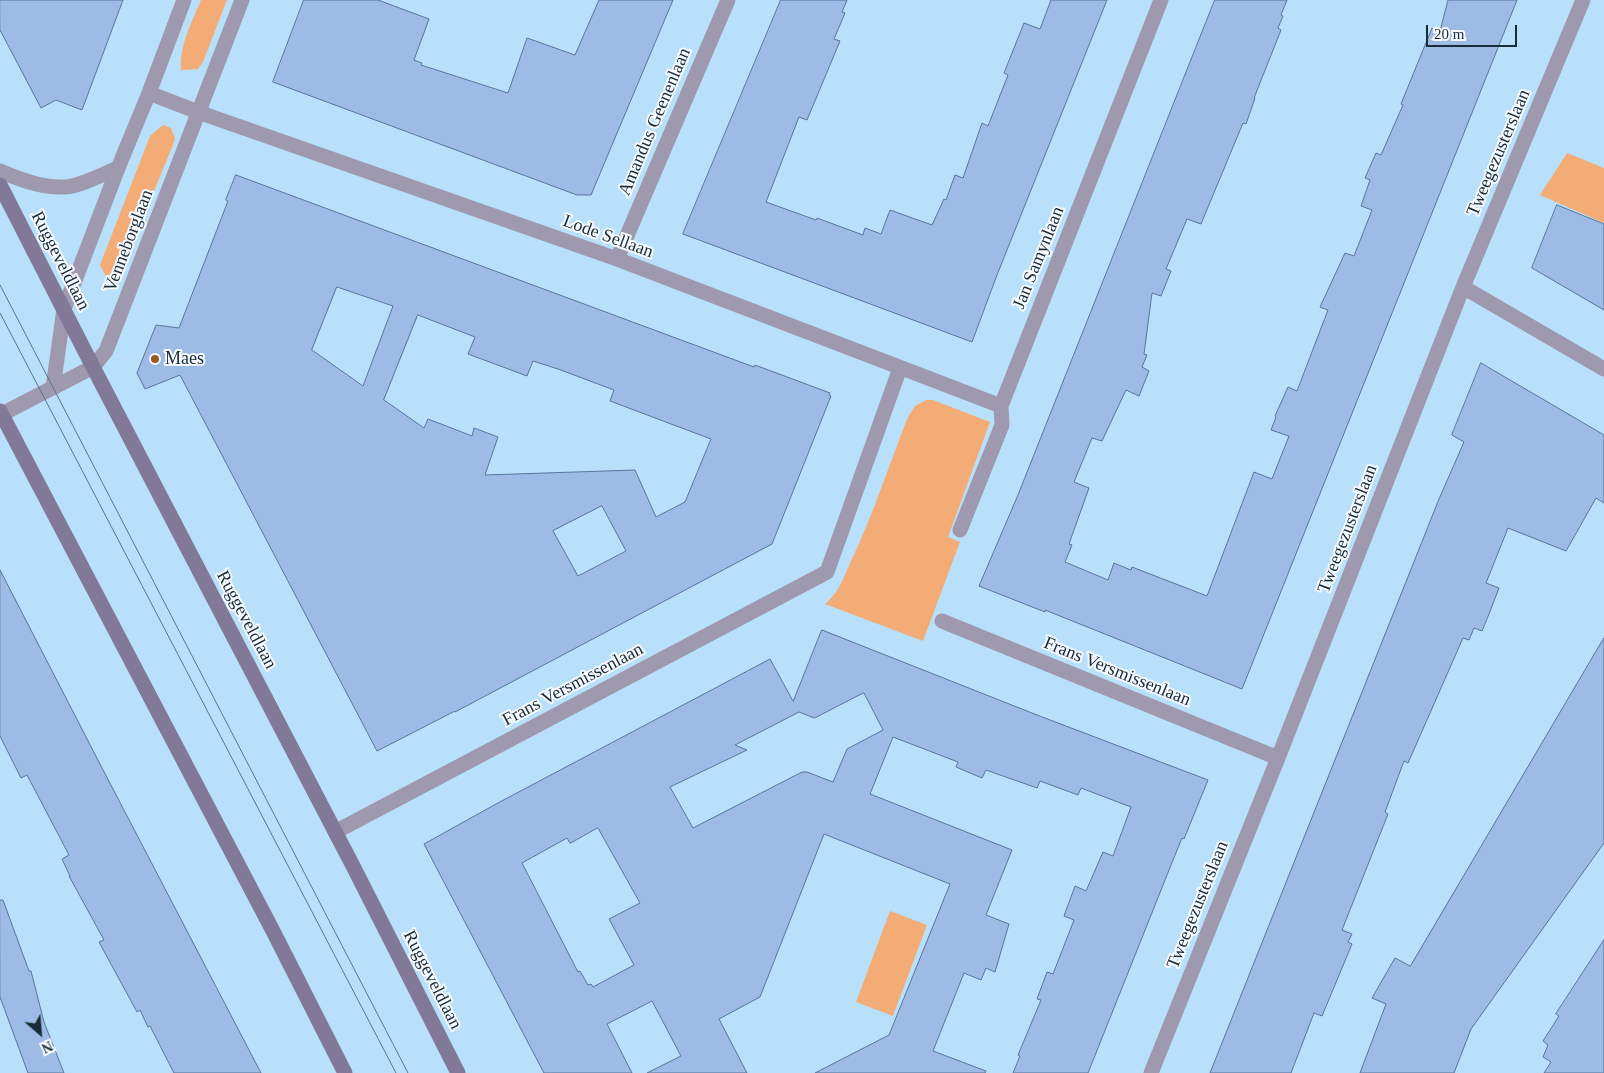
<!DOCTYPE html>
<style>
body{margin:0}
#map{position:relative;width:1604px;height:1073px;overflow:hidden;background:#b8e0fa;font-family:"Times New Roman",serif}
canvas{display:block}
.north{position:absolute;left:15px;top:1008px;width:50px;height:50px;-webkit-text-stroke:4px #f7fbff;paint-order:stroke;rotate:153deg;font-size:14px;font-weight:700;line-height:20px;text-align:center;color:#172b38}
.north::after{content:'';display:block;margin:auto;width:18px;height:22px;background:#172b38;clip-path:polygon(50% 0,100% 100%,50% 72%,0 100%)}
.scale{position:absolute;left:1426px;top:25px;width:91px;height:22px;box-sizing:border-box;border:2px solid #172b38;border-top:0;padding-left:6px;font-size:15px;line-height:18px;white-space:nowrap;color:#172b38;-webkit-text-stroke:4px #f7fbff;paint-order:stroke}
</style>
<div id="map">
<canvas width="1604" height="1073"></canvas>
<div class="north">N</div>
<div class="scale">20 m</div>
</div>
<script>
const ctx = document.querySelector('canvas').getContext('2d');
ctx.lineJoin = 'round';
function fill(path, color) { ctx.fillStyle = color; ctx.fill(path, 'evenodd'); }
function stroke(path, color, width, dash) { ctx.strokeStyle = color; ctx.lineWidth = width; ctx.lineCap = dash ? 'butt' : 'round'; ctx.setLineDash(dash || []); ctx.stroke(path); }
function label(font, color, halo, rows, align = 'center') {
  ctx.font = font + ' "Times New Roman",serif'; ctx.lineWidth = 4; ctx.setLineDash([]); ctx.textBaseline = 'middle'; ctx.strokeStyle = halo; ctx.fillStyle = color; for (const [text, x, y, turn = 0] of rows) {
    ctx.save(); ctx.translate(x, y); ctx.rotate((+turn || 0) * Math.PI / 180); ctx.textAlign = isNaN(turn) ? turn : align; if (halo) ctx.strokeText(text, 0, 0); ctx.fillText(text, 0, 0); ctx.restore();
  }
}
const green = new Path2D(`
 M201 0H227L203 62 198 69 181 70C179 46 192 22 201 0Z
 M163 125 171 128 175 138 173 145 113 290 100 265 150 136Z
 M1567 153 1604 168V223L1540 195Z
 M926 400H933L990 422 948 537 960 542 923 641 825 604C839 593 844 576 851 561 873 515 889 465 908 417L915 406Z
 M890 911 927 925 893 1016 856 1002Z`);
const building = new Path2D(`
 M0 0H123L82 110 56 100 41 108 0 30Z
 M304 0H378L429 19 414 60 422 63 421 65 508 93 527 38 575 55 599 0H673L591 195H577L273 82Z
 M781 0H847L842 12 845 13 834 39 840 41 807 120 799 117 766 202 816 220 817 218 863 235 865 228 881 234 890 210 932 225 944 199 946 200 955 175 963 178 982 123 988 126 1008 75 1004 73 1024 23 1040 29 1051 0H1107L997 275 972 342 683 234Z
 M1215 0H1287L1281 15 1283 16 1278 28 1281 30 1254 98H1255L1246 124 1243 123 1201 224 1187 219 1166 269 1171 271 1161 296 1152 293 1144 354 1147 355 1142 367 1149 371 1139 396 1126 390 1102 441 1092 438 1074 482 1089 488 1069 544 1072 545 1065 562 1108 580 1114 563 1131 570 1132 567 1207 596 1254 472 1272 479 1289 436 1271 430 1276 417 1275 416 1288 387 1297 391 1328 310 1320 307 1345 253 1354 256 1372 210 1361 206 1370 180 1365 178 1376 153 1381 155 1403 105 1401 104 1432 28 1440 31 1448 0H1517L1242 689 1045 610V612L979 586 1018 495Z
 M236 175 754 367 755 365 830 393 829 395 831 396 772 544 455 712V711L377 751 180 375 145 389 137 373 156 325 179 328 228 201 226 200ZM337 287 393 306 363 386 312 350ZM418 315 475 337 468 354 527 376 533 361 558 369 614 390 610 401 711 439 685 502 656 517 635 470 485 475 498 437 474 428 472 436 428 419 424 428 384 400ZM602 506 626 551 578 576 553 531Z
 M1557 205 1604 224V310L1532 268Z
 M1481 363 1604 435V503L1596 498 1566 551 1508 528 1486 583 1499 588 1489 614 1482 631 1474 628 1469 640 1463 638 1408 763 1404 761 1385 812 1388 814 1342 930 1352 934 1348 942 1352 944 1322 1016 1314 1013 1291 1073H1210L1439 499 1464 442 1452 435Z
 M0 570 101 766 261 1073H174L150 1026 148 1027 140 1010 137 1012 99 942 104 940 69 876H70L62 859 69 855 27 775 21 778 0 736Z
 M822 630 1037 715 1208 780 1184 839 1182 838 1171 865 1088 1073H1013L1020 1056 1018 1055 1041 1000 1037 999 1047 972 1053 974 1074 920 1064 916 1075 886 1086 891 1103 852 1113 856 1131 807 1081 788 1078 795 1040 781 1037 788 986 770 982 778 956 767 958 762 893 737 870 794 1012 850 986 915 1009 924 995 972 986 968 981 980 964 973 933 1051 986 1071 985 1073H815L889 1035 950 884 824 834 760 997 719 1019 747 1073H647L681 1056 652 1001 607 1024 632 1073H544L424 844 496 804 770 659 793 701ZM864 693 883 730 847 749 833 782 807 772H802L693 828 670 787 747 750 735 745 799 712 814 718ZM598 828 640 903 609 919 634 965 593 987 591 984 588 985 580 971 578 972 522 863 567 838 570 843Z
 M1604 638V843L1471 1029 1454 1073H1360L1386 1004 1372 998 1395 958 1410 966Z
 M0 900H3L29 971H31L44 1022 64 1073H28L0 997Z
 M1604 940V1073H1544L1551 1062 1543 1057 1548 1045 1543 1041 1559 1016 1556 1014Z`);
const street = new Path2D(`
 M149 93 198 112 617 259 1001 406
 M0 171C21 180 42 188 65 187 81 186 103 174 118 168
 M617 259 728 0
 M1463 287 1604 369
 M53 388 64 309 118 168 149 93 184 0
 M0 415 93 367 106 351 242 0
 M960 530 1002 425 1001 406 1161 0
 M942 621 1278 758
 M335 832 827 572 900 368
 M1151 1073 1278 758 1463 287 1583 0`);
const secondary = new Path2D(`
 M0 185 93 367 353 866 458 1073
 M0 411 273 931 345 1073`);
const tram = new Path2D(`
 M0 285 408 1073
 M0 313 396 1073`);
const markers = [
 [155,359,5,"#9a5a23"]
];
const streetNames = [
 ["Amandus Geenenlaan",655,122,-67],
 ["Tweegezusterslaan",1499,153,-67],
 ["Lode Sellaan",608,237,20],
 ["Venneborglaan",129,241,-69],
 ["Jan Samynlaan",1039,258,-68],
 ["Ruggeveldlaan",60,261,63],
 ["Tweegezusterslaan",1348,529,-69],
 ["Ruggeveldlaan",246,620,62],
 ["Frans Versmissenlaan",1117,672,22],
 ["Frans Versmissenlaan",573,685,-28],
 ["Tweegezusterslaan",1198,905,-68],
 ["Ruggeveldlaan",432,980,63]
];
const poiNames = [
 ["Maes",165,359]
];
fill(green, '#f4ac76');
fill(building, '#9dbbe5');
stroke(building, '#59749b', 1);
stroke(street, '#9e99ae', 15);
stroke(secondary, '#827998', 15);
stroke(tram, '#587587', 1);
for (const [x, y, r, color] of markers) { const dot = new Path2D(); dot.arc(x, y, r, 0, 2 * Math.PI); ctx.fillStyle = color; ctx.fill(dot); stroke(dot, '#f7fbff', 2); }
label('18px', '#172b38', '#f7fbff', streetNames);
label('18px', '#172b38', '#f7fbff', poiNames, 'left');
</script>
